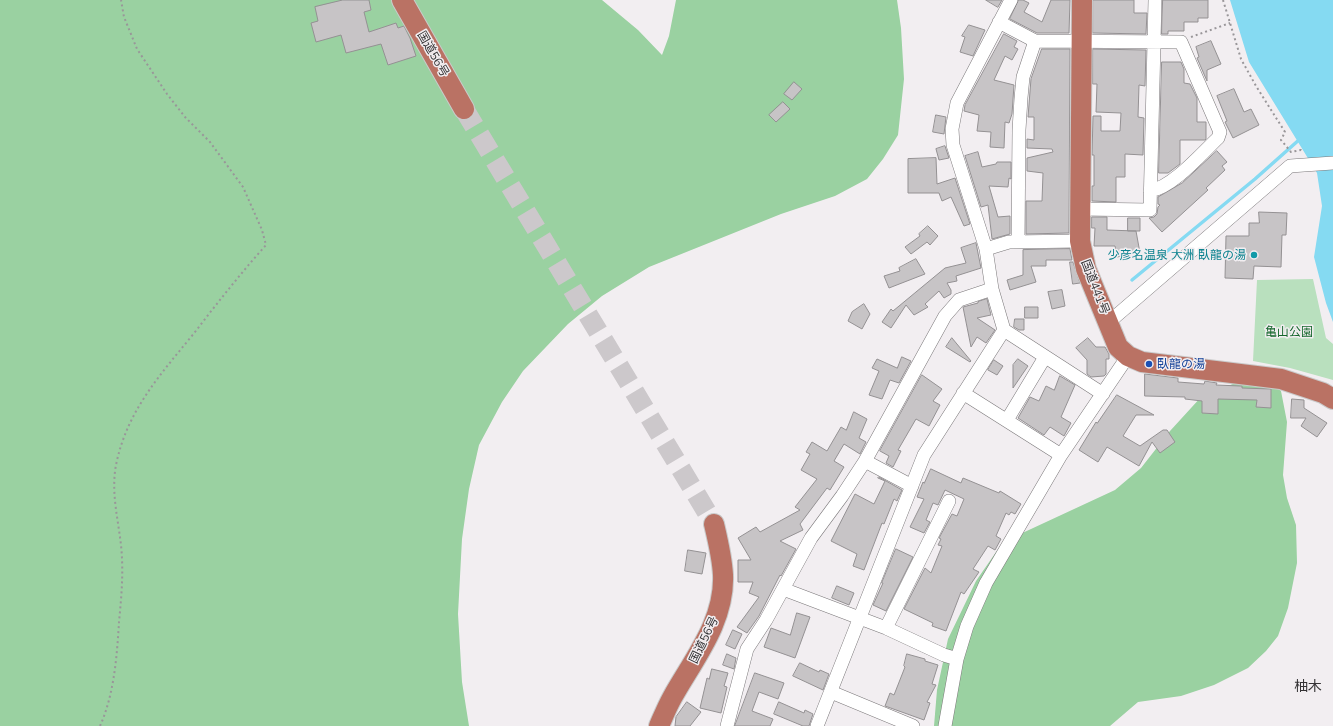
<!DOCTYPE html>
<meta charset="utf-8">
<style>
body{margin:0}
canvas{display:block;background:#f2eef1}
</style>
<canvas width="1333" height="726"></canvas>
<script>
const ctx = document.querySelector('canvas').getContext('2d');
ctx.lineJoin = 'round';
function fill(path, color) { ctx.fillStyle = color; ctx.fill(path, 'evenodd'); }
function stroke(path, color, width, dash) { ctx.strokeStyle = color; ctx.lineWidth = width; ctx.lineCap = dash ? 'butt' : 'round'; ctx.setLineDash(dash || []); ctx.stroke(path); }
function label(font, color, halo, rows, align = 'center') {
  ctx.font = font + ' Mulish,"Noto Sans JP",sans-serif'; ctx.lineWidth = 3; ctx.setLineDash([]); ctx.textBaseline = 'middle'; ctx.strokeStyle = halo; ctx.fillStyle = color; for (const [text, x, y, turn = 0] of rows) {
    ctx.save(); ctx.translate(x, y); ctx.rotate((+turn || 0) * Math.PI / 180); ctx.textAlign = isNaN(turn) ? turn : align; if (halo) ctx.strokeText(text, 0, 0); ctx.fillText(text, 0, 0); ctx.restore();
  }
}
const green = new Path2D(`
 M1313 279 1326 338 1333 344V380L1290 368 1253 361 1257 280Z`);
const forest = new Path2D(`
 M0 0H602L638 30 662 55 669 36 676 0H897L901 28 904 79 898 135 883 159 867 179 835 196 781 214 649 267 602 296 568 324 523 371 502 402 479 445 469 489 462 539 458 614 462 682 469 726H0Z
 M1268 379 1281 391 1287 422 1283 475 1287 498 1296 525 1297 563 1288 608 1278 636 1266 651 1248 668 1214 685 1181 696 1138 702 1110 726H934L937 690 948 639 976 581 1003 542 1115 490 1141 468 1170 431 1202 396 1238 382Z`);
const water = new Path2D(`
 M1230 0H1333V322L1326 303 1314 257 1322 206 1317 173 1249 62Z`);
const stream = new Path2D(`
 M1132 280 1255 179 1300 139`);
const building = new Path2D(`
 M343 0H369L371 10 364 12 369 32 396 23 398 28 404 26 410 38 416 56 388 65 381 44 346 53 341 35 316 42 311 23 318 21 315 7Z
 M986 0H1002L998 7Z
 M1019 0H1023L1029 3 1024 12 1042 22 1051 0H1070L1069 33H1037L1010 19Z
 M1093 0H1134V13H1147L1146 34 1093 33Z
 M1163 0H1208V18H1198V22H1184V31H1168V34H1162Z
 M969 25 985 30 973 56 960 52 965 37 962 36Z
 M1004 34 1017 41 1014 47 1018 49 1012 60 1005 56 994 80 1014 85 1012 114 1009 123 1005 122 1004 148 990 147 991 132 977 131 979 115 964 111 965 105Z
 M1211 41 1221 64 1207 70V81L1197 58 1199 57 1196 47Z
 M1042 49H1070L1069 233 1026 234V201H1042L1043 173 1027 171V158L1053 152 1052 149 1027 148V139L1034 140V117H1028L1031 79Z
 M1093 49 1146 50 1145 86 1139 85 1138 117 1144 118 1143 155 1125 154V177H1116V202L1092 201V186H1094V155H1092L1093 116H1101V131H1120L1121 113 1096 112 1097 84H1093Z
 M1162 62H1181L1184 69V83L1190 84 1197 98V122H1206V139L1205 140H1180V164L1168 173H1159Z
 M794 82 802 89 792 100 784 94Z
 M1234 89 1244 112 1251 109 1259 125 1233 138 1225 122 1227 121 1217 96Z
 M783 102 790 109 776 122 769 115Z
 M936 115 946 117 944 134 933 132Z
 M945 146 949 158 939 160 936 149Z
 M1217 151 1227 162 1222 166 1225 170 1206 188 1208 190 1162 232 1149 218 1154 217 1157 214 1158 207 1160 205 1158 204V197L1182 183Z
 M978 152 982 167 996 164 997 162H1011V179L1009 178 1008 187 989 186 998 217 1010 216V234L992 239 988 205 981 207 965 156Z
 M936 158 937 184 955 178 970 224 964 226 951 197 942 201 939 193H908V159Z
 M1259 212 1287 213 1286 235H1282L1281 267 1254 266 1253 279 1225 278 1226 236H1249V223H1259Z
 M1092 217H1107V230L1136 231 1140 253 1117 257 1115 246H1094L1095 228H1092Z
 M1128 218H1140V231H1128Z
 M928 226 938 236 930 245 927 242 911 254 905 247 920 236 919 234Z
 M976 243 981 268 956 276 957 281 947 283 951 290V294L944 298 939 291 925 304 928 307 914 315 906 305 891 328 882 322 891 309 893 311 945 268 966 263 961 248Z
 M1070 249 1072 260H1046V266H1031L1036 282 1010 290 1007 280 1023 275V250Z
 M916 259 925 274 889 288 884 276 900 271 899 268Z
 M1070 262H1073L1080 283 1073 284Z
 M1062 290 1065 306 1052 309 1048 292Z
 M987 299 991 315 977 318 995 330 986 343 977 337 971 347 963 307 978 303V302Z
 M864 304 870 314 862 329 848 321 852 312Z
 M1025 307H1038V318H1025Z
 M1015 319H1024V330H1019L1014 327Z
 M952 338 971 361 970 362 946 347Z
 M1088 338 1096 347H1105L1109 354V359H1106V374L1104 376 1091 377 1087 374V360L1076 348Z
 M902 357 911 361 899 383 890 380 882 399 869 395 879 371 872 368 877 359 897 368Z
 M1018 359 1028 366 1013 388V365Z
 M994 360 1003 366 997 375 988 370Z
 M1145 374 1178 378V382L1204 384 1205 381 1217 383 1216 385 1240 386H1242V388L1271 389V408L1256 407 1257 400 1218 399V414L1202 413V401L1185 399V397L1145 396Z
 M922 375 942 389 933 401 940 405 929 426 916 419 898 450 901 451 893 467 886 463 889 456 880 451Z
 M1060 376 1075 385 1061 417 1071 423 1064 436 1050 427 1044 435 1018 418 1030 397 1039 401 1046 386 1054 390Z
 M1117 395 1154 415H1136L1123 436 1140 446 1163 430H1167L1175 442 1160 453 1152 442 1139 466 1107 447 1098 462 1079 450 1096 422 1097 423Z
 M1292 399 1304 400V408L1327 423 1317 437 1301 426 1306 418H1291Z
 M854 412 867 419 859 438 866 442 860 454 844 444 834 461 844 467 830 490 827 488 800 524 803 530 780 541 796 549 781 576 780 575 759 616 747 633 737 627 759 597 749 593 753 582H738V560H751L738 538 756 527 760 532 800 510 795 507 817 479 801 470 810 454 806 452 812 442 827 451 841 427 846 430Z
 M931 469 961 483 963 478 999 493 1000 491 1021 504 1015 514 1011 512 1009 515 1006 513 996 536 1001 539 995 550 988 546 973 569 979 572 964 594 961 592 946 631 932 626 933 623 904 609 925 568 931 573 942 546 938 545 941 539 939 538 952 514 957 516 964 499 945 490 938 505 933 503 926 520 930 522 924 533 910 527 924 499 917 497 923 482 924 483Z
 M879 477 902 490 897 501 894 499 884 524 882 523 864 570 853 566 857 554 831 541 855 494 874 504 885 481 878 478Z
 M896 549 913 557 886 611 873 605 883 583H882Z
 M688 550 706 553 702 574 685 571Z
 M837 586 854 593 849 605 832 598Z
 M797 613 810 617 795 658 764 647 771 628 790 635Z
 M733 630 742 634 735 649 726 645Z
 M727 654 736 658 734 669 723 665Z
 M907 654 925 659V661L938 665 932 684 936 685 927 702 930 703 924 720 885 706 890 693 894 695 905 667 904 666Z
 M800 663 819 672 820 670 829 674 823 690 793 676Z
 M712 669 728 673 724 686 727 687 721 713 700 708 707 678 709 679Z
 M755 673 784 683 778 699 759 692 752 711 773 719 770 726H735Z
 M687 702 701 712 690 726H675L676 717Z
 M779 702 804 713 805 710 813 714 809 726H803L774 714Z`);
const highwayTunnel = new Path2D(`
 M464 109 714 524`);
const path = new Path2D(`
 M1223 0 1241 59 1256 86 1285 132 1281 140 1291 152 1301 150 1303 152
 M1191 37 1230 23
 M100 726C114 695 117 656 119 622 121 601 123 580 122 559 121 528 110 497 116 465 127 410 161 374 195 332 218 302 241 273 266 245L262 230 243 187 210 142 185 117 167 94 137 49 124 17 121 0`);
const minor = new Path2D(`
 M999 22 1035 41 1181 42 1220 132 1218 138C1201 154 1173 187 1150 191
 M1081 209 1150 210 1155 0
 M1080 241 1009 242 986 249 992 289 1004 330 1103 394
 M1018 242 1019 130 1021 98 1023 77 1035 41
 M986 249 953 145 952 129 957 103 1011 0
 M1109 322 1290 166 1333 163
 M963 393 1061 455
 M1007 420 1045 357
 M865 461 912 486
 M783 589 886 628 944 655 957 659
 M886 628 949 501
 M831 692 913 726
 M727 726 747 649 766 620 811 538 842 496 865 461 945 316 959 300 992 289
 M817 726 924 455 1004 330
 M945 726 957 659 967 626 986 583 1061 455 1128 356`);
const highway = new Path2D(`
 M402 0 464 109
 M1082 0 1080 241 1086 269 1118 347 1128 356 1142 362 1281 379 1323 393 1333 399
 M659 726C663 717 667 707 672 698 693 660 725 622 723 575 722 557 718 541 714 524`);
const markers = [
 [1254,255,4,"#0f9aa8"],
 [1149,364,4,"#1a4fb4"]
];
const streetNames = [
 ["国道56号",433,54,60],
 ["国道441号",1095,287,69],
 ["国道56号",704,640,-64]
];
const cultureNames = [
 ["少彦名温泉 大洲 臥龍の湯",1246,255]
];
const parkNames = [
 ["亀山公園",1289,332]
];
const transitNames = [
 ["臥龍の湯",1157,364]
];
const quarterNames = [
 ["柚木",1308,687]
];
fill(green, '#b9e0be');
fill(forest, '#9ad1a1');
fill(water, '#85daf2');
stroke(stream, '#85daf2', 3.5);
fill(building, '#c7c4c6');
stroke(building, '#949193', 1);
stroke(highwayTunnel, '#ccc8cb', 20, [20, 10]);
stroke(minor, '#7a7779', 14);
stroke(highway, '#cacaca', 22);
stroke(path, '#999699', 2, [2, 3]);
stroke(minor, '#fff', 13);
stroke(highway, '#ba7264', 20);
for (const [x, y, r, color] of markers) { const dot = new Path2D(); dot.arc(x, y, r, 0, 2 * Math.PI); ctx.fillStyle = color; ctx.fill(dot); stroke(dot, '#f2eef1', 1.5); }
label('12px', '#343234', '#f2eef1', streetNames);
label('12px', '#0d838f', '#f2eef1', cultureNames, 'right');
label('12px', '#15672c', '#f2eef1', parkNames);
label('12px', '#164399', '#f2eef1', transitNames, 'left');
label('14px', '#343234', '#f2eef1', quarterNames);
</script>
